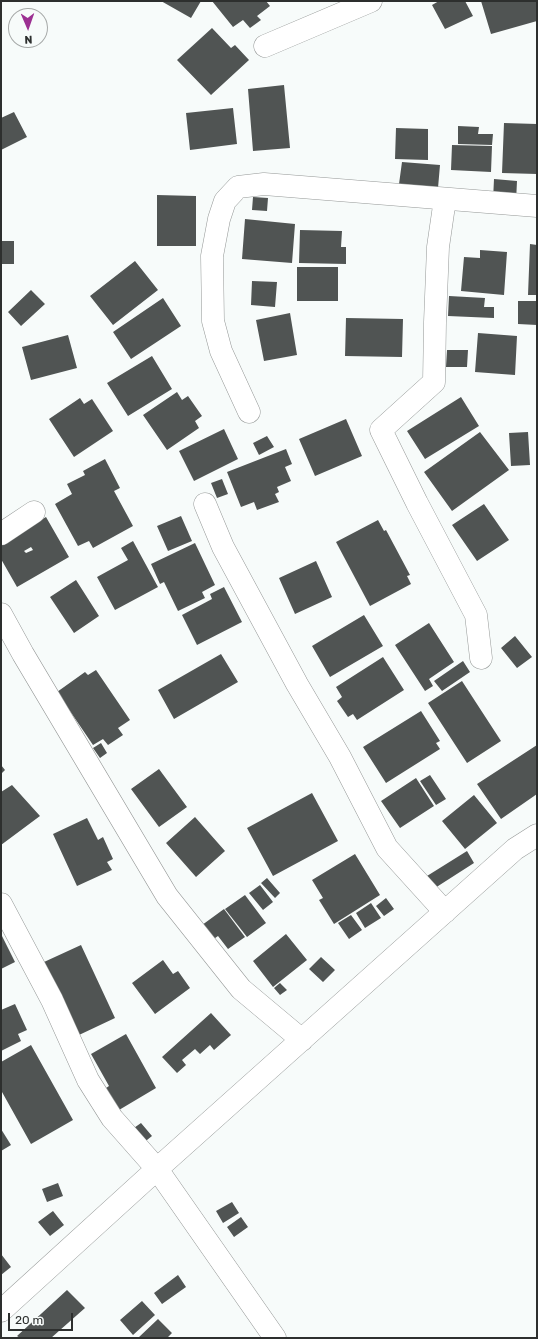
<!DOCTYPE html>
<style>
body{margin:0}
#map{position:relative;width:538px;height:1339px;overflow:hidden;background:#f7fbfa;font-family:Rubik,sans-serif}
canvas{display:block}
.frame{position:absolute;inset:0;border:2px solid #2d2f2e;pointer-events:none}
.north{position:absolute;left:8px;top:8px;width:40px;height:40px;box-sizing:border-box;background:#f7fbfa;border:1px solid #a6a9a8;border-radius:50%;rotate:178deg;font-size:11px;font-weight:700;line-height:16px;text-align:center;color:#2d2f2e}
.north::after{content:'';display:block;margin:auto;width:14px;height:18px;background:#9c3092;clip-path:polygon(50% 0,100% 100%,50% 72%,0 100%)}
.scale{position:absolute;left:8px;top:1313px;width:65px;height:18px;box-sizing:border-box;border:2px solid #2d2f2e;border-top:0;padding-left:5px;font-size:12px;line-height:14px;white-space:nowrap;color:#2d2f2e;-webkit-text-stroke:3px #f7fbfa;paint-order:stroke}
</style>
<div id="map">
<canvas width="538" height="1339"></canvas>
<div class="frame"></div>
<div class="north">N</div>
<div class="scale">20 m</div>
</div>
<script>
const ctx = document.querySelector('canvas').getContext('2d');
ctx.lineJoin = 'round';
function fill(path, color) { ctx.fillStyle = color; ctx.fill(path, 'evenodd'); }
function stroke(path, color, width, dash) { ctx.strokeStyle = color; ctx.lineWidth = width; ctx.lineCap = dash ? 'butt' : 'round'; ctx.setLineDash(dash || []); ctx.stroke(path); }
const building = new Path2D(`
 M161 1H201L191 18Z
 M212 1H266L270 6 257 16 261 20 250 28 243 20 233 27Z
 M439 1H465L473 16 445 29 432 5Z
 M481 1H537V21L491 34Z
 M212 28 231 48 235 45 249 60 211 95 177 60Z
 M284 85 290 148 253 151 248 89Z
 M233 108 237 144 190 150 186 113Z
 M14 112 27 137 1 150V118Z
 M504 123 537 124V174L502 173Z
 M458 126 479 127 478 134H493L492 145 458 144Z
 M396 128 428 129V160L395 159Z
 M452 145 492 146 491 172 451 170Z
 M402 162 440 165 438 188 399 184Z
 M494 179 517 181 516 202 493 200Z
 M157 195 196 196V246H157Z
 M253 197 268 198 267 211 252 210Z
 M245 219 295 224 292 263 242 259Z
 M300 230 342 231 341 247H346V264L299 263Z
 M1 241H14V264H1Z
 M530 244 537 245V295H528Z
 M480 250 507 252 504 295 461 291 464 257 480 258Z
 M135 261 158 290 113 325 90 296Z
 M297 267H338V301H297Z
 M252 281 277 282 275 307 251 305Z
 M31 290 45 304 21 326 8 312Z
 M449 296 485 298 484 307H494V318L448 316Z
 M163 298 181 326 131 359 113 332Z
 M518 301H537V325L518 324Z
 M290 313 297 355 264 361 256 320Z
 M346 318 403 319 402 357 345 356Z
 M478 333 517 336 515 375 475 372Z
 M68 335 77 368 31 380 22 347Z
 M447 350H468L467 367H446Z
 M152 356 172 389 128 416 107 383Z
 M177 392 182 400 188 396 202 416 195 421 199 428 167 450 143 415Z
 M461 397 479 426 425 459 407 431Z
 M80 398 84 404 92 399 113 431 74 457 49 419Z
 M346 419 362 456 315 476 299 439Z
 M224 429 238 459 194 481 179 451Z
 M480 432 509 470 452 511 424 472Z
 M528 432 530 465 511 466 509 433Z
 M267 436 274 447 259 455 253 443Z
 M286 449 292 464 285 467 291 481 277 487 279 492 275 494 279 502 257 510 254 502 241 507 227 472Z
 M105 459 120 488 114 491 133 526 93 548 89 541 78 546 55 504 72 494 67 484 85 475 83 471Z
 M222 479 228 494 217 498 211 483Z
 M484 504 509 540 477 561 452 525Z
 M181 516 192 541 168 551 157 526Z
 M46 517 69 557 17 587 1 559V543ZM31 547 33 550 26 553 24 551Z
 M378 520 384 531 386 530 410 575 407 576 411 584 370 606 336 542Z
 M133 541 158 587 115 610 97 577 128 560 121 548Z
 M195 543 215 585 202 592 205 598 178 611 164 582 160 584 151 564Z
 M316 561 332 597 295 614 279 578Z
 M76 580 99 616 74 633 50 597Z
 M224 587 242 622 197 645 182 615 212 599 210 594Z
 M364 615 383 646 330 677 312 646Z
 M429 623 454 662 429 679 433 686 425 691 395 645Z
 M515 636 532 657 517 668 501 648Z
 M221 654 238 682 174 719 158 690Z
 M383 657 404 690 357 720 353 714 348 717 337 701 342 697 336 687Z
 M463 661 470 672 442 691 434 681Z
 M96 670 130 720 118 728 123 735 108 745 103 739 93 745 57 692 85 672 88 675Z
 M462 681 501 741 467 763 428 703Z
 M421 711 440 741 436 743 440 749 386 783 363 747Z
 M101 743 107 753 100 758 93 748Z
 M537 745V794L501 819 477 784Z
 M1 765 5 770 1 774Z
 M159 769 187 807 159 827 131 789Z
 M430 775 446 799 436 805 420 781Z
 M416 778 434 806 400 828 381 801Z
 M12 785 40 816 1 845V792Z
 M312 793 338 841 273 876 247 828Z
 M474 795 497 823 465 849 442 821Z
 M195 817 225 851 196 877 166 843Z
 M87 818 98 840 103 837 113 859 107 862 112 870 77 886 53 834Z
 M467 851 474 863 435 888 427 876Z
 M355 854 380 895 334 924 319 900 323 898 312 880Z
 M267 878 280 893 275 898 261 883Z
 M260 885 273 902 263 910 249 893Z
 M245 895 266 923 247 937 225 909Z
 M386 898 394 909 384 916 376 906Z
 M371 903 381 918 365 928 356 913Z
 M224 909 245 937 228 949 218 936 208 943 198 928Z
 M351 915 362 930 349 939 338 923Z
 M1 934 15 962 1 969Z
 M286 934 307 960 273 987 253 961Z
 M81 945 115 1018 79 1035 44 962Z
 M321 957 335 970 323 982 309 969Z
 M163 960 173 974 178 971 190 988 155 1014 132 983Z
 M280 983 287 990 280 995 274 988Z
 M15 1004 27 1030 18 1034 21 1041 1 1051V1010Z
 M211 1013 231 1035 214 1050 210 1045 200 1054 195 1049 182 1060 186 1065 177 1073 162 1057Z
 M126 1034 156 1088 119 1110 106 1088 109 1086 91 1054Z
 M31 1045 73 1120 31 1144 2 1092 1 1093V1062Z
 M141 1123 152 1136 142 1144 131 1130Z
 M1 1129 11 1145 1 1151Z
 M58 1183 63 1196 47 1202 42 1189Z
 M232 1202 239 1213 223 1223 216 1211Z
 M53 1211 64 1225 50 1236 38 1222Z
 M241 1217 248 1227 234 1237 227 1227Z
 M1 1254 11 1267 1 1275Z
 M178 1275 186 1287 162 1304 154 1293Z
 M67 1290 85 1308 51 1338H20L17 1336Z
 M142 1301 155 1315 133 1335 120 1320Z
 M158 1319 172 1333 167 1338H138Z`);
const minor = new Path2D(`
 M265 46 371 1
 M445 199 438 247 435 322 434 382 381 430 417 503 476 615 481 658
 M249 412 221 351 213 321 212 256 219 219 225 201 238 187 264 184 537 206
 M205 504 223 547 297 684 340 757 387 848 445 912
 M1 534 34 512
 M1 614 23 654 167 896 241 989 302 1040
 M1 904 52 1000 88 1080 112 1118 157 1169 275 1338
 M1 1311 157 1169 515 849 537 835`);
fill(building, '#505453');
stroke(minor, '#959897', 23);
stroke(minor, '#fff', 22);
</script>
